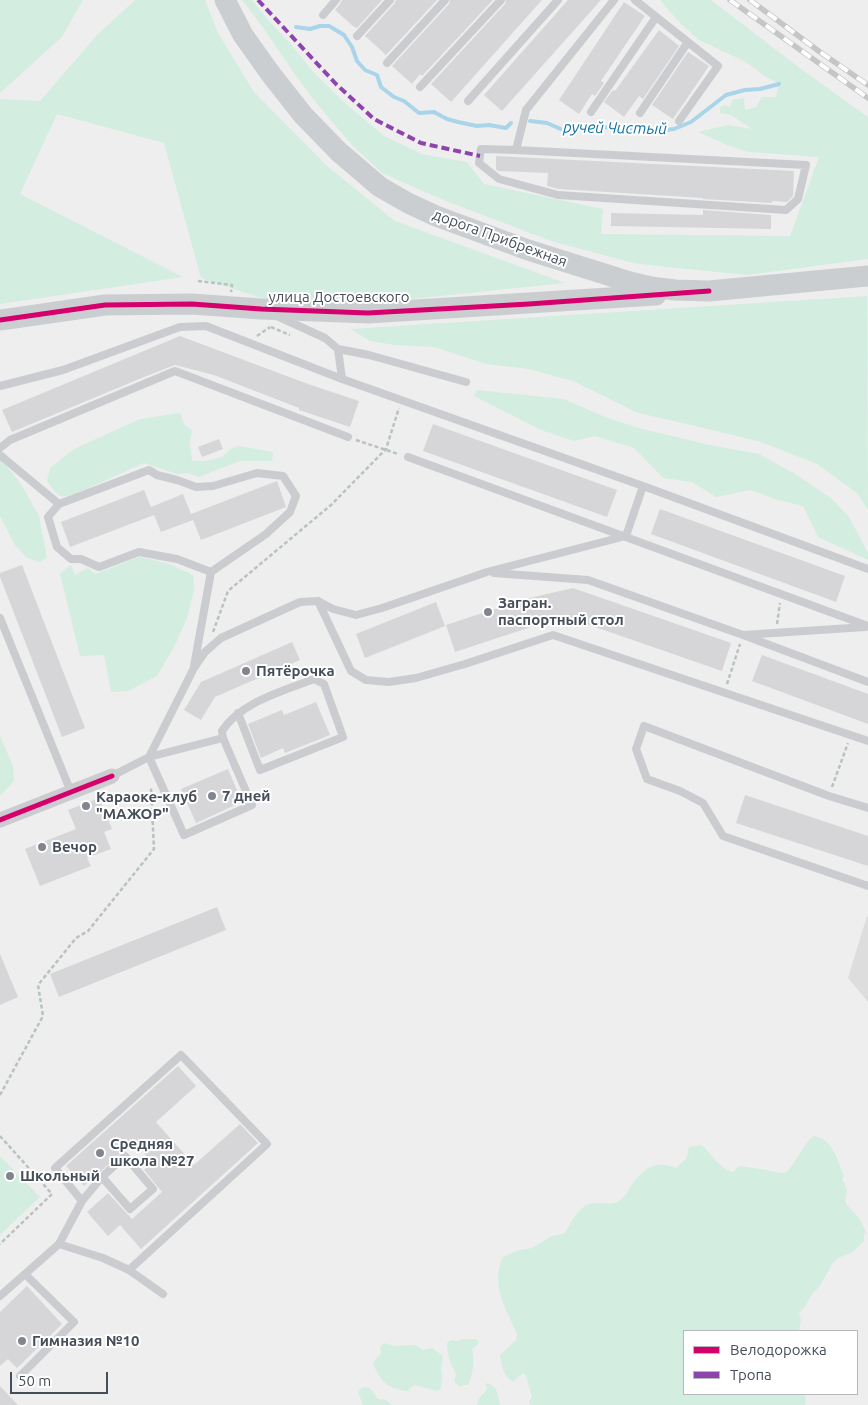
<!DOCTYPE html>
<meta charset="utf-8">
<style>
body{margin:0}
#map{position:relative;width:868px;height:1405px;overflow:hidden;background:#efeeee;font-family:Ubuntu,sans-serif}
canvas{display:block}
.legend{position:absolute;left:683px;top:1330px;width:175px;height:65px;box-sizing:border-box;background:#fff;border:1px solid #b5b8bd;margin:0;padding:6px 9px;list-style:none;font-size:15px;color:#464e5a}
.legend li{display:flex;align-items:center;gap:10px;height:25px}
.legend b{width:25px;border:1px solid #b5b8bd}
.scale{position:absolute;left:10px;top:1372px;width:98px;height:22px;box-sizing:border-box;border:2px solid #464e5a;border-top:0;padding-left:6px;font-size:15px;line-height:18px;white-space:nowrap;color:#464e5a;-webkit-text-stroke:4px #fff;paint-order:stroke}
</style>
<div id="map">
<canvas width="868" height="1405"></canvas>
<ul class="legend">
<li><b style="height:6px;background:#d6006c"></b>Велодорожка</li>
<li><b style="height:6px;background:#8e44ad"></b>Тропа</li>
</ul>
<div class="scale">50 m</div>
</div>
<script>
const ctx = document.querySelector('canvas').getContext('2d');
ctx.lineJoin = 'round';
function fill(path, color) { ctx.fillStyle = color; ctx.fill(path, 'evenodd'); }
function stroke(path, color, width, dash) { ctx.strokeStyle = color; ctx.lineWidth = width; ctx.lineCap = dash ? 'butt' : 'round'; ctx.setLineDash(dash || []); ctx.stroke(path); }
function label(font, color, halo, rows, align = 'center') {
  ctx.font = font + ' Ubuntu,sans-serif'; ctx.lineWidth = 4; ctx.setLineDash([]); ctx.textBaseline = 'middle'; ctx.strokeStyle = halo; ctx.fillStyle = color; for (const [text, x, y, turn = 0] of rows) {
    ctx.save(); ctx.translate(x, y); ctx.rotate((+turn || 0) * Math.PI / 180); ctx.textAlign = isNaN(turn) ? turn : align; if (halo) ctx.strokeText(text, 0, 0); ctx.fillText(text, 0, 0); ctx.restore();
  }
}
const education = new Path2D(`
 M867 916 868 917V1002L848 978Z`);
const green = new Path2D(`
 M0 0H83L62 37 0 93Z
 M135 0H205L218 33 254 92 327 166 395 221 565 283 364 304 270 301 201 278 164 143 57 114 20 194 183 277 0 304V99L40 101 98 34Z
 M242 0H252L269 21 290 43 315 74 346 104 384 136 422 154 467 162 484 184 603 209 601 234 790 236 819 157 748 152 727 145 698 132 728 125 752 129 731 115 720 113V107L725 105 731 107 732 100 744 98 745 110 756 107 762 97H776L779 84 763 75 746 62 699 40 677 20 660 0H711L801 69 868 117V259L747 275 667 267 633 263 551 241 441 199 382 173 352 145 313 99 296 76 264 29Z
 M867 296 868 510 857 493 817 464 761 442 687 424 638 413 573 381 528 369 486 364 434 347 395 345 370 341 350 329Z
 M477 390 564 399 605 417 639 428 705 444 759 454 797 475 832 499 849 517 868 553V560L818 537 803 506 778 500 750 490 716 497 692 482 663 478 634 448 595 436 574 441 541 430 474 396Z
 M180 413 184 424 192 430 190 443 192 461H206L222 457 230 449 239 446 273 452 272 461H240L199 477 188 473 177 474 144 463 75 494 62 497 54 491 47 481 50 468 74 449 140 419Z
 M0 458 21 484 39 516 47 558 39 562 26 557 15 545 0 516Z
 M139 557 167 563 193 575 194 590 187 618 174 647 157 676 128 691 111 692 104 655 80 656 60 574 71 565 75 575 88 568 95 574Z
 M0 736 13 766 14 781 0 796Z
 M813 1136C833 1138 837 1160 844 1176L842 1178 847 1191 845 1201 847 1205 859 1218 866 1232 864 1234V1241L853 1252 838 1258 832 1264 820 1286 812 1294 804 1308 799 1313 801 1320 799 1331H684V1394H805L806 1399 805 1405H531L529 1401 532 1397 526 1376 523 1373 513 1382C503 1376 502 1366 500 1355L516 1340 517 1334C506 1308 491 1287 502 1258L516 1251 532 1248 552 1236 565 1233C573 1220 579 1203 597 1203 604 1203 613 1205 619 1201 624 1198 627 1193 629 1189 642 1170 652 1159 676 1168L686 1159 689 1147 701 1145 705 1148 716 1161 726 1170 733 1172 739 1166 767 1170 774 1172 785 1173C797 1163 801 1147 813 1136Z
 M0 1156 40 1197 0 1235Z
 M463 1339H476L479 1343 472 1349C475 1361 473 1374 468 1385H463L461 1387 454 1382 456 1374C450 1363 447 1355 447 1343L451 1340 457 1341Z
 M384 1343 393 1346 415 1345 423 1350 432 1348 442 1355 443 1358 441 1367 442 1377 441 1388 437 1391C429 1390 422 1386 414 1385L407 1391C388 1389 381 1382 373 1364L374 1361 381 1354 380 1347Z
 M487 1383C498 1387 498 1394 500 1405H477C478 1398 482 1395 487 1390L486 1384Z
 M363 1387 370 1388 378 1399 386 1400 392 1405H363L358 1392Z`);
const stream = new Path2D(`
 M296 27 310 29 320 26H329L344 35 352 47 357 61 365 70 377 75 381 87 394 97 404 101 419 113 434 112 447 119 458 122 477 126 489 125 506 128 511 123
 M530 121 547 123 563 130 603 127 658 131 674 129 691 122 726 95 745 90 760 89 779 84`);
const building = new Path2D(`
 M342 0H382L357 28 355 27H354L335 10 340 4Z
 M396 0H437L386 55 365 36 394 4Z
 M450 0H493L422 76 420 74 412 84 392 66 449 4Z
 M506 0H542L451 102 431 84 505 4Z
 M568 0H601L502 111 484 95Z
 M624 2 645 16 601 81 604 83 595 96 592 94 579 114 559 100Z
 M659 30 679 46 643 99 639 96 624 117 604 102 613 90 615 91Z
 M688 52 709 66 673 119 652 105Z
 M496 156 794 171 793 196 787 202 772 201V203L703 199V198L559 189 547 186 548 173 498 171 496 169Z
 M703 210 771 215V229L611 226V213L703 215Z
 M180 336 308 384 359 401 350 427 299 410V408L214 375 175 365 144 377 12 432 2 410Z
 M433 424 617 490 607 517 423 451Z
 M219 439 223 449 202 457 198 447Z
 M277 481 286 507 201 540 193 520 161 532 154 515 70 547 61 522 144 490 151 507 183 494 191 514Z
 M660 509 845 576 836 602 651 534Z
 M22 565 85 728 62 737 0 577V573Z
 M573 588 731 643 722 671 572 619 534 626 455 652 446 625 525 599Z
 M436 602 445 626 365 658 356 634Z
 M292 642 300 660 215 697 201 720 184 710 201 682Z
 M762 655 868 694V724L752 681Z
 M316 702 330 735 285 753 283 748 261 758 248 724 282 710 284 715Z
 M228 769 242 802 196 823 181 789Z
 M745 795 868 836V866L736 823Z
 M99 798 112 829 104 832 111 849 87 858 91 866 40 886 25 849 76 829 68 810Z
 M217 907 226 930 59 997 50 974Z
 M0 954 18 997 0 1005Z
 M178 1066 196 1086 156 1122 194 1165 240 1124 258 1143 141 1249 120 1225 108 1236 87 1212 108 1193 132 1219 162 1192 144 1170 152 1162 134 1142 84 1186 66 1166Z
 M27 1286 62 1324 17 1368 8 1359 0 1366V1312Z
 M0 1386 18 1405H0Z`);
const path = new Path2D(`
 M198 281 232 285 231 292
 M271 327 290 335
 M257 336 270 327
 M356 440 398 454
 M777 624 780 603
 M213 632 228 591 331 505 386 449 399 408
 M727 684 740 644
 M832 787 848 743
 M0 1095 43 1016 38 985 76 938 88 931 154 849 151 788
 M0 1136 52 1194 0 1244`);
const lane = new Path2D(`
 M635 0 718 66 679 121
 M323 15 336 0
 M357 36 390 0
 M387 63 445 0
 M420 87 501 0
 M468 101 558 0
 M591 112 656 17
 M640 113 688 42
 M516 150 481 149 479 163 499 179 558 195 786 210 798 199 806 165 516 150 526 110 614 0
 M277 316 325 338 338 349 342 379
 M338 349 369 355 466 382
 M0 386 63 370 180 327 206 326 342 379 643 486
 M0 448 10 440 175 371 348 437
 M0 455 59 504 149 470 157 475 177 480 196 487 213 486 257 473 283 476 296 496 290 512 266 534 211 572 194 666
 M408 457 868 626
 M59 504 48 517 57 547 71 559H81L99 567 139 552 177 559 211 572
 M494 573 588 580 743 635
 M318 601 351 671 366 680 389 682 416 678 465 664 553 635 868 741
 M0 618 71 792
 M866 627 743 635 868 682
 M149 757 194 668 205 652 221 638 300 602 318 601 333 609 356 615 382 608 487 572 626 536 643 486 868 569
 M149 757 184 835 252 805 223 738
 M112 776 149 757 223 738 222 731C241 702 283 691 314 679L324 684 343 737 260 770 238 713
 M868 808 829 796 644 726 636 749 647 779 680 791 703 803 723 836 868 886
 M82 1201 55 1168 181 1055 267 1144 129 1270
 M59 1244 103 1258 129 1270 163 1294
 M0 1296 59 1244 82 1201 102 1177 125 1156 153 1189 130 1209 102 1177
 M20 1376 74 1322 25 1274`);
const street = new Path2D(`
 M0 820 112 776`);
const secondary = new Path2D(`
 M225 0 243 35 270 73 303 115 339 152 380 187 408 203 436 216 528 250 630 282 651 287 675 290 709 291 868 276
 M0 320 105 305 192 304 261 309 368 313 656 295`);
const rail = new Path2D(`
 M730 0 868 98
 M750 0 820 52 868 85`);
const quiet = new Path2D(`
 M258 0 336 84 374 119 421 143 480 156`);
const cycleway = new Path2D(`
 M0 320 105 305 192 304 261 309 368 313 529 304 709 291
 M0 820 112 776`);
const markers = [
 [488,612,5,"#81868e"],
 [246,671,5,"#81868e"],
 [212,796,5,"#81868e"],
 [86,806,5,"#81868e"],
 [42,847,5,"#81868e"],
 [100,1153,5,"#81868e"],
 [10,1176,5,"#81868e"],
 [22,1341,5,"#81868e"]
];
const streetNames = [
 ["дорога Прибрежная",500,238,20],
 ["улица Достоевского",339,297]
];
const poiNames = [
 ["Загран.",498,603],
 ["паспортный стол",498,620],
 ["Пятёрочка",256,671],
 ["7 дней",222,796],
 ["Караоке-клуб",96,797],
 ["\"МАЖОР\"",96,814],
 ["Вечор",52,847],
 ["Средняя",110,1144],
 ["школа №27",110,1161],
 ["Школьный",20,1176],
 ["Гимназия №10",32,1341]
];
const waterNames = [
 ["ручей Чистый",615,128,1]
];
fill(education, '#ddddde');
fill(green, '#d3ede0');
stroke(stream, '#a8d5ea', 4);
fill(building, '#d6d6d8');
stroke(path, '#b8c3c1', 2.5, [4, 2.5]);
stroke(lane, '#cacccf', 8);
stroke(street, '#cacccf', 15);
stroke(secondary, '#cbced1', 21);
stroke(rail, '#c4c6c8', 5.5);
stroke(rail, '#fff', 4, [11]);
stroke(quiet, '#8e44ad', 4, [8, 4]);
stroke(cycleway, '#d6006c', 5);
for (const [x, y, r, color] of markers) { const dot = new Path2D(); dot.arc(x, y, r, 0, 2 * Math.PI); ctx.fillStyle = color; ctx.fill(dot); stroke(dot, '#fff', 2); }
label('15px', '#464e5a', '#fff', streetNames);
label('bold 15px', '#464e5a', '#fff', poiNames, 'left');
label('italic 16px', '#1074a3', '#fff', waterNames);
</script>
